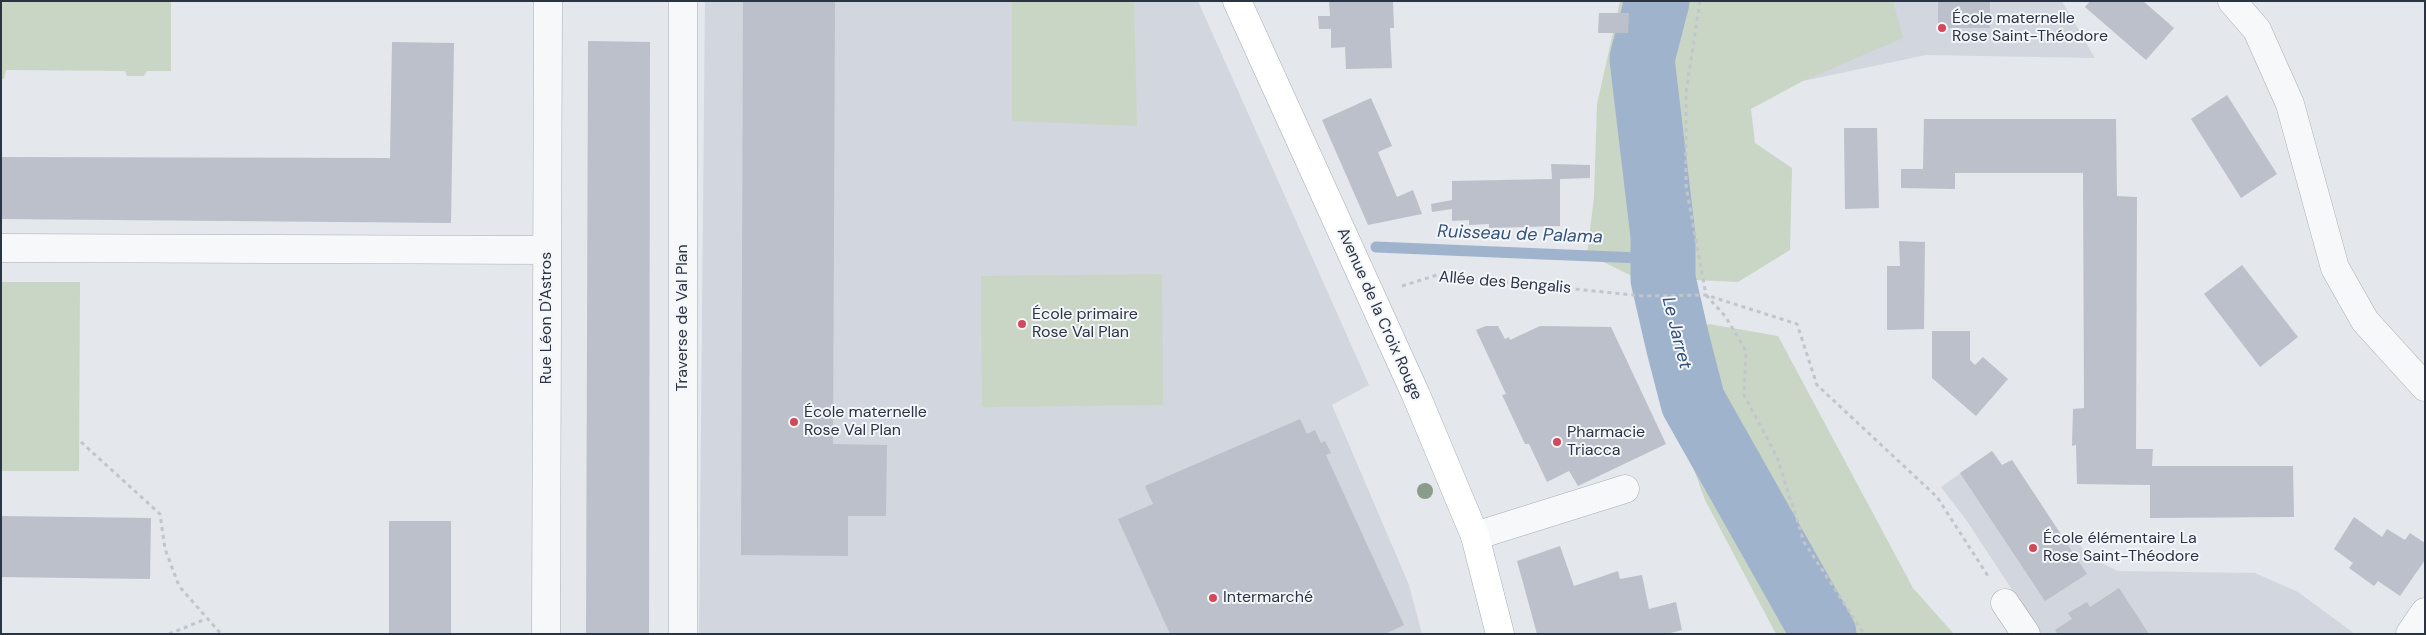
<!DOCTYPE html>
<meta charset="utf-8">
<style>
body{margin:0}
#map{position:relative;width:2426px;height:635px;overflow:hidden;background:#e4e7ec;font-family:"DM Sans",sans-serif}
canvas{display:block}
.frame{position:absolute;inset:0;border:2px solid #2b3445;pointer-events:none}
</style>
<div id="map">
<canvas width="2426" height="635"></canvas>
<div class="frame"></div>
</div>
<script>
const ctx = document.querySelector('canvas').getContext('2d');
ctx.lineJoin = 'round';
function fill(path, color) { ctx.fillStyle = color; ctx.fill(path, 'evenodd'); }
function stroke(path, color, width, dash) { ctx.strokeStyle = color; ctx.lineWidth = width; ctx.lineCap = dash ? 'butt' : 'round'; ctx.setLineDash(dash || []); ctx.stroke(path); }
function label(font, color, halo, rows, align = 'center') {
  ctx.font = font + ' "DM Sans",sans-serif'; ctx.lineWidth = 4; ctx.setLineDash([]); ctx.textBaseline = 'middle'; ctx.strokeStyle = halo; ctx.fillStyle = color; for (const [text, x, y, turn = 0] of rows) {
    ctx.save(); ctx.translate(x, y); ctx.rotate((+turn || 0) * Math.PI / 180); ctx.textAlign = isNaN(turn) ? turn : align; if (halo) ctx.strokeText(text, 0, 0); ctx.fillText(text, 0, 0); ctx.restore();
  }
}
const built = new Path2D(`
 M705 1H1198L1369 385 1332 405 1409 585 1422 634H699Z
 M1809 1H2062L2095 58 1926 55 1803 81Z
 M1992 451 2002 465 2012 460 2064 539 2073 534 2087 556 2118 571 2255 573 2298 592 2355 634H2041L1967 521 1941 487Z`);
const green = new Path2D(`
 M1 1H171V71H147L144 76H127L125 71 6 70 4 79H1Z
 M1012 1H1134L1137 126 1012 121Z
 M1620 1H1893L1903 38 1803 81 1751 109 1755 143 1792 168 1790 250 1738 282 1634 277 1587 254 1594 197 1597 104Z
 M1162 274 1163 405 982 407 981 276Z
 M1 282H80L79 471H1Z
 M1709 324 1778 336 1913 588 1954 634H1776L1705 500 1649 346Z`);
const stream = new Path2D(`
 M1376 247 1663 259`);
const river = new Path2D(`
 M1657 1 1642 59 1663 236V279L1678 344 1693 402 1824 634`);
const building = new Path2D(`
 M743 1H835L833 444 887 445 886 516H848V556L741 555Z
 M1329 1H1393L1394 28H1390L1392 68 1346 69 1345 47 1331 48V29H1319L1318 16H1330Z
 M1938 1H1990V28H1938Z
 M2090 1H2143L2174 28 2146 60 2085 7Z
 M1599 13H1629L1628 33H1598Z
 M588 41 650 42 649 634H586Z
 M392 42 454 43 451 223 1 219V157L390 158Z
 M2227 95 2277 174 2241 198 2191 119Z
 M1371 98 1392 146 1378 152 1397 197 1413 190 1422 214 1368 225 1322 120Z
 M1924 119H2116L2117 196 2137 197 2136 449H2153L2152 466H2293L2294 517 2150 518V485L2077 484 2076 445 2072 446 2073 409 2084 408 2083 173H1955V189L1901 188V169H1923Z
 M1844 128H1877L1879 208 1845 209Z
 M1551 164 1590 165V178L1560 179V226L1489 228V224L1469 225V220L1452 221V209L1432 212 1431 204 1452 200V181L1552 179Z
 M1899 241 1925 242 1924 329 1887 330V266H1900Z
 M2242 265 2298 337 2260 367 2204 294Z
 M1486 326H1498L1505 339 1509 337 1510 340 1540 326 1611 327 1666 444 1578 486 1569 471 1547 482 1529 444H1525L1502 395 1506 394 1476 330Z
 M1932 331H1970V360L1975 365 1983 357 2008 379 1976 416 1932 378Z
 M1300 419 1307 434 1315 430 1321 443 1325 441 1331 453 1326 455 1404 625 1385 634H1170L1118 519 1153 504 1145 486Z
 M1992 451 2002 465 2012 460 2087 574 2045 601 1960 473Z
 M1 516 151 518 150 579 1 577Z
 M2354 517 2382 537 2387 529 2405 540 2410 533 2425 543V560L2400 596 2378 581 2374 586 2349 568 2353 563 2334 549Z
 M389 521H451V634H389Z
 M1560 546 1574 586 1618 571 1620 579 1642 575 1649 609 1676 602 1682 630 1667 634H1537L1517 561Z
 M2119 588 2149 634H2058L2055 630 2072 619 2068 613 2087 602 2090 607Z`);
const path = new Path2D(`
 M1700 1 1686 93V186L1706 295
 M1402 286 1437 275 1643 296 1706 295 1797 324 1817 385 1937 497 1988 576
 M1706 295 1725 316 1746 351 1744 395 1777 457 1804 542 1864 634
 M81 442 160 514 165 549 179 586 221 634
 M169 634 206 619`);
const minor = new Path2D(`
 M683 1V634
 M2232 1 2257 30 2290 104 2335 268 2365 321 2425 387
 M1 248 547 250
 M1475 536 1625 489
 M2005 603 2026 634
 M546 634 548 1
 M2410 634 2425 612`);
const major = new Path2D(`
 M1237 1 1416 395 1475 536 1500 634`);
const trees = [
 [1425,491]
];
const markers = [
 [1942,28,5,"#d1495b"],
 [1022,324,5,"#d1495b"],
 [794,422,5,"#d1495b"],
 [1557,442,5,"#d1495b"],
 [2033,548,5,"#d1495b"],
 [1213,598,5,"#d1495b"]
];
const poiNames = [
 ["École maternelle",1952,19],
 ["Rose Saint-Théodore",1952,37],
 ["École primaire",1032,315],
 ["Rose Val Plan",1032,333],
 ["École maternelle",804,413],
 ["Rose Val Plan",804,431],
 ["Pharmacie",1567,433],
 ["Triacca",1567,451],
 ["École élémentaire La",2043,539],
 ["Rose Saint-Théodore",2043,557],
 ["Intermarché",1223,598]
];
const streetNames = [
 ["Allée des Bengalis",1505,283,5],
 ["Avenue de la Croix Rouge",1379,314,66],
 ["Rue Léon D'Astros",547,318,-90],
 ["Traverse de Val Plan",683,318,-90]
];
const waterNames = [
 ["Ruisseau de Palama",1520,235,2],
 ["Le Jarret",1676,333,76]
];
fill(built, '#d2d6de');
fill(green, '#c9d6c5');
stroke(stream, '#9fb4cc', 11);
stroke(river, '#9fb4cc', 65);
fill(building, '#bbc0ca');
stroke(minor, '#a9aeb7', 29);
stroke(major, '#a3abb8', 29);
stroke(path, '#c2c5cb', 3, [4, 4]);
stroke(minor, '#f7f8fa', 28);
stroke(major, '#fff', 28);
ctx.fillStyle = '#899d89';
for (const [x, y] of trees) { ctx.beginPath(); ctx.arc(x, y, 8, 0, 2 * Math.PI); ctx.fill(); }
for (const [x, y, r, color] of markers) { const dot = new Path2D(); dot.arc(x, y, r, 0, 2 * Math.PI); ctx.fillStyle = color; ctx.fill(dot); stroke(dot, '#f4f6f9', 2); }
label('16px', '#2b3445', '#f4f6f9', poiNames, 'left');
label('16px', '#2b3445', '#f4f6f9', streetNames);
label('italic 18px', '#34527a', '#f4f6f9', waterNames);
</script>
